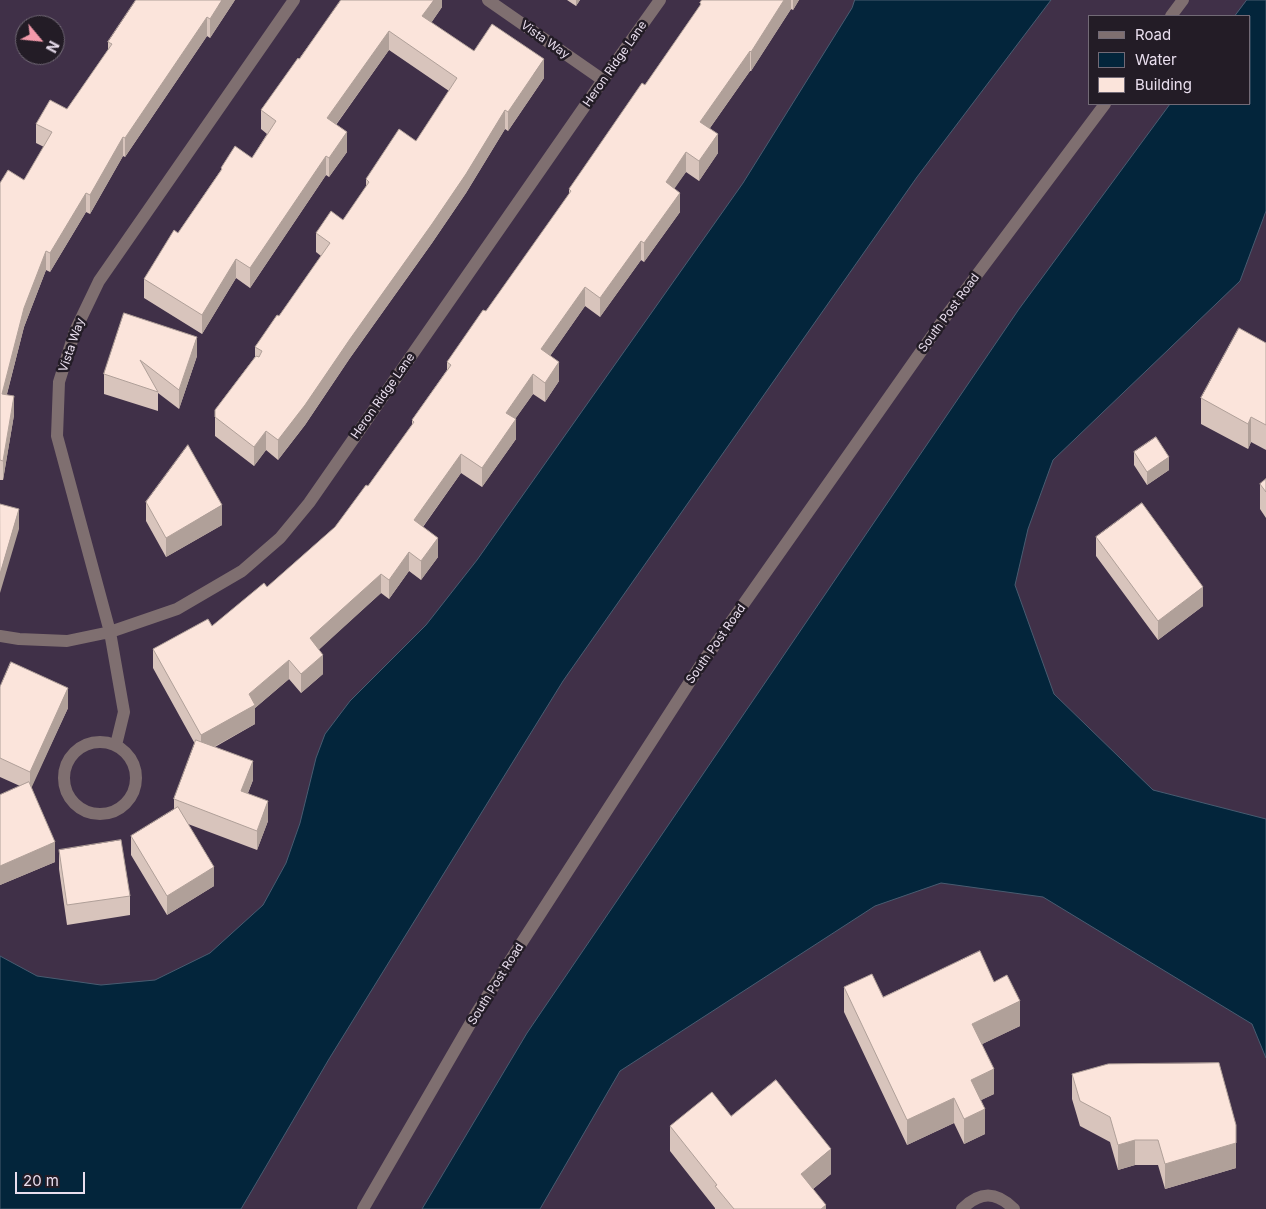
<!DOCTYPE html>
<style>
body{margin:0}
#map{position:relative;width:1266px;height:1209px;overflow:hidden;background:#403048;font-family:Inter,sans-serif}
canvas{display:block}
.legend{position:absolute;left:1088px;top:15px;width:162px;height:90px;box-sizing:border-box;background:#231c26;border:1px solid #726a76;margin:0;padding:6px 9px;list-style:none;font-size:15px;color:#e9deee}
.legend li{display:flex;align-items:center;gap:10px;height:25px}
.legend b{width:25px;border:1px solid #726a76}
.north{position:absolute;left:15px;top:15px;width:50px;height:50px;box-sizing:border-box;background:#231c26;border:1px solid #726a76;border-radius:50%;rotate:118deg;font-size:14px;font-weight:700;line-height:20px;text-align:center;color:#e9deee}
.north::after{content:'';display:block;margin:auto;width:18px;height:22px;background:#f39aab;clip-path:polygon(50% 0,100% 100%,50% 72%,0 100%)}
.scale{position:absolute;left:15px;top:1172px;width:70px;height:22px;box-sizing:border-box;border:2px solid #e9deee;border-top:0;padding-left:6px;font-size:15px;line-height:18px;white-space:nowrap;color:#e9deee;-webkit-text-stroke:4px #231c26;paint-order:stroke}
</style>
<div id="map">
<canvas width="1266" height="1209"></canvas>
<ul class="legend">
<li><b style="height:6px;background:#7f6f70"></b>Road</li>
<li><b style="height:14px;background:#03253b"></b>Water</li>
<li><b style="height:14px;background:#fbe4db"></b>Building</li>
</ul>
<div class="north">N</div>
<div class="scale">20 m</div>
</div>
<script>
const ctx = document.querySelector('canvas').getContext('2d');
ctx.lineJoin = 'round';
function fill(path, color) { ctx.fillStyle = color; ctx.fill(path, 'evenodd'); }
function stroke(path, color, width, dash) { ctx.strokeStyle = color; ctx.lineWidth = width; ctx.lineCap = dash ? 'butt' : 'round'; ctx.setLineDash(dash || []); ctx.stroke(path); }
function label(font, color, halo, rows, align = 'center') {
  ctx.font = font + ' Inter,sans-serif'; ctx.lineWidth = 5; ctx.setLineDash([]); ctx.textBaseline = 'middle'; ctx.strokeStyle = halo; ctx.fillStyle = color; for (const [text, x, y, turn = 0] of rows) {
    ctx.save(); ctx.translate(x, y); ctx.rotate((+turn || 0) * Math.PI / 180); ctx.textAlign = isNaN(turn) ? turn : align; if (halo) ctx.strokeText(text, 0, 0); ctx.fillText(text, 0, 0); ctx.restore();
  }
}
const water = new Path2D(`
 M855 0H1051L917 177 563 681 329 1059 241 1209H0V956L37 976 101 985 155 980 210 953 263 905 286 863 300 823 316 758 325 734 350 701 426 625 477 560 743 183 852 8Z
 M1247 0H1266V211L1240 281 1053 460 1028 529 1015 585 1054 694 1153 790 1266 819V1058L1252 1024 1043 897 941 883 875 906 620 1071 540 1209H422L527 1033 1019 309 1170 104H1250V16H1235Z`);
const minor = new Path2D(`
 M488 0 603 80
 M1171 16 1183 0
 M0 636 19 639 67 641 110 632 177 609 242 571 280 538 309 503 603 80 660 0
 M64 778a36 36 0 1 1 72 0a36 36 0 1 1-72 0Z
 M116 745 124 712 110 632 57 436 59 382 75 331 99 281 294 0
 M363 1209 477 1012 700 666 946 316 1105 104
 M962 1209C980 1191 996 1191 1014 1209`);
const wall = new Path2D(`
 M235 0 210 38 207 36 125 157 123 156 90 214 86 212 50 272 46 270 24 327 7 394 14 415 3 480H0V183L24 180 44 147 36 143V124L67 109 108 50V42Z
 M442 0V7L431 23 474 51 544 78 508 131 505 129 466 193 432 243 350 358 305 425 278 460 266 450 254 466 215 436V410L255 357V347L279 316 321 256 316 252V233L343 220 366 187V179L416 141 449 91 389 50 336 125 347 152 329 177 326 175 250 288 236 278 202 334 144 298V279L178 233 221 170V168L252 158 267 134 261 129V110L299 59Z
 M567 0H580L576 6Z
 M702 0H799L793 10 791 9 751 71H750L710 128 718 153 699 181 686 172 674 188 680 212 644 262 641 260 600 317 585 306 550 356 559 381 545 402 533 394 515 419 516 439 482 487 461 473 423 527 438 557 421 580 409 571 389 599 381 593 319 649 323 674 301 693 289 679 255 708V724L215 747 253 780 248 793 268 821 257 850 188 824 214 886 167 915 131 855V836L174 810V799L195 744 153 668V649L212 626 267 587 335 527 368 486 412 425V420L447 370V362L486 311 569 195V189L645 85 700 6V3Z
 M124 313 197 356 179 409 158 393V411L104 394V374Z
 M1266 343V450L1251 442 1248 449 1201 424V398Z
 M1134 452 1169 470 1147 485 1134 465Z
 M1266 479V518L1260 509V484Z
 M146 502 222 525 166 557 146 521Z
 M1096 537 1203 606 1158 640 1096 556Z
 M0 687 68 708 31 787 55 862 0 885V795L20 786 0 777Z
 M59 850 130 896V915L67 925 59 869Z
 M994 982 1020 1026 982 1044 994 1094 981 1100 985 1134 964 1144 954 1123 907 1145 844 1012V987L883 997Z
 M1072 1074 1236 1125V1168L1165 1189 1158 1165H1135L1118 1170 1110 1142 1080 1126 1072 1099Z
 M731 1116 831 1174 813 1189 826 1209H715V1208L670 1151V1126Z`);
const shadedWall = new Path2D(`
 M222 0H235L210 38V19Z
 M434 0H442V7L422 36V16Z
 M576 0H580L576 6Z
 M784 0H791V9L751 71V52Z
 M793 0H799L793 10Z
 M207 17V36L125 157V138Z
 M389 31V50L327 137V118Z
 M750 51V71L700 142V122Z
 M544 59V78L508 131V112Z
 M505 110V129L466 193 432 243 350 358 305 425 278 460V440Z
 M347 132V152L329 177V158Z
 M718 134V153L699 181V161Z
 M123 137V156L90 214V195Z
 M686 152V172L666 201V182Z
 M326 156V175L250 288V268Z
 M86 193V212L50 272V253Z
 M680 193V212L644 262V243Z
 M641 241V260L600 317V298Z
 M46 251V270L24 327 2 413V394L24 308Z
 M236 259V278L202 334V315Z
 M585 287V306L541 369V349Z
 M197 337V356L179 409V390Z
 M559 362V381L545 402V383Z
 M533 374V394L506 432V413Z
 M14 396V415L3 480V461Z
 M1251 417V442L1248 449V424Z
 M516 419V439L482 487V468Z
 M266 431V450L254 466V447Z
 M461 454V473L414 539V520Z
 M1169 457V470L1147 485V472Z
 M222 505V525L166 557V538Z
 M19 509V529L0 593V574Z
 M438 538V557L421 580V561Z
 M409 552V571L389 599V580Z
 M381 574V593L310 658V638Z
 M1203 587V606L1158 640V621Z
 M323 655V674L301 693V674Z
 M289 660V679L255 708V724L201 754V735Z
 M68 688V708L30 791V772Z
 M253 761V780L241 810V791Z
 M268 801V821L257 850V831Z
 M55 842V862L0 885V866Z
 M214 867V886L167 915V896Z
 M1020 1001V1026L972 1049V1024Z
 M994 1069V1094L971 1105V1080Z
 M954 1098V1123L907 1145V1120Z
 M985 1109V1134L964 1144V1119Z
 M1135 1140V1165L1118 1170V1145Z
 M1236 1143V1168L1165 1189V1164Z
 M831 1149V1174L801 1199V1174Z
 M826 1205V1209H821Z`);
const building = new Path2D(`
 M136 0H222L210 19 207 17 125 138 123 137 90 195 86 193 50 253 46 251 24 308 2 394 14 396 3 461 0 460V183L8 170 24 180 52 132 36 124 50 100 67 109 112 44 108 42Z
 M341 0H434L422 16 474 51 492 24 544 59 508 112 505 110 466 174 432 224 350 339 305 405 278 440 266 431 254 447 215 417V410L256 356 259 357 262 351 255 347 277 315 279 316 330 243 316 233 331 211 343 220 369 182 366 179 399 129 416 141 457 78 389 31 327 118 347 132 329 158 326 156 250 268 236 259 202 315 144 279 174 230 178 233 222 169 221 168 235 146 252 158 276 121 261 110 298 58 299 59Z
 M702 0H784L751 52 750 51 700 122 718 134 699 161 686 152 666 182 680 193 644 243 641 241 600 298 585 287 541 349 559 362 545 383 533 374 506 413 516 419 482 468 461 454 414 520 438 538 421 561 409 552 389 580 381 574 310 638 323 655 301 674 289 660 249 694 255 705 201 735 153 649 208 619 212 626 264 583 267 587 335 527 366 485 368 486 414 422 412 420 451 365 447 362 483 310 486 311 571 191 569 189 642 83 645 85 701 4 700 3Z
 M124 313 197 337 179 390 140 360 158 392 104 374Z
 M1239 328 1266 343V425L1251 417 1248 424 1201 398Z
 M1156 437 1169 457 1147 472 1134 452Z
 M188 445 222 505 166 538 146 502Z
 M1266 479V492L1260 484Z
 M1142 503 1203 587 1158 621 1096 537Z
 M0 504 19 509 0 574Z
 M11 662 68 688 30 772 0 758V687Z
 M196 740 253 761 241 791 268 801 257 831 174 799Z
 M29 782 55 842 0 866V795Z
 M178 807 214 867 167 896 131 836Z
 M121 840 130 896 67 905 59 850Z
 M980 951 994 982 1007 975 1020 1001 972 1024 994 1069 971 1080 985 1109 964 1119 954 1098 907 1120 844 987 872 974 883 997Z
 M1219 1063 1236 1125V1143L1165 1164 1158 1140H1135L1118 1145 1110 1117 1080 1101 1072 1074 1108 1064Z
 M776 1080 831 1149 801 1174 826 1205 821 1209H734L715 1186 717 1185 670 1126 712 1092 731 1116Z`);
const streetNames = [
 ["Vista Way",545,40,35],
 ["Heron Ridge Lane",615,64,-55],
 ["South Post Road",949,313,-54],
 ["Vista Way",72,345,-71],
 ["Heron Ridge Lane",383,396,-55],
 ["South Post Road",716,644,-55],
 ["South Post Road",496,984,-58]
];
fill(water, '#03253b');
stroke(water, '#485c71', 1);
stroke(minor, '#7f6f70', 12);
fill(wall, '#d8c4bc');
fill(shadedWall, '#b0a099');
fill(building, '#fbe4db');
stroke(building, '#b0a099', 1);
label('12px', '#e9deee', '#231c26', streetNames);
</script>
